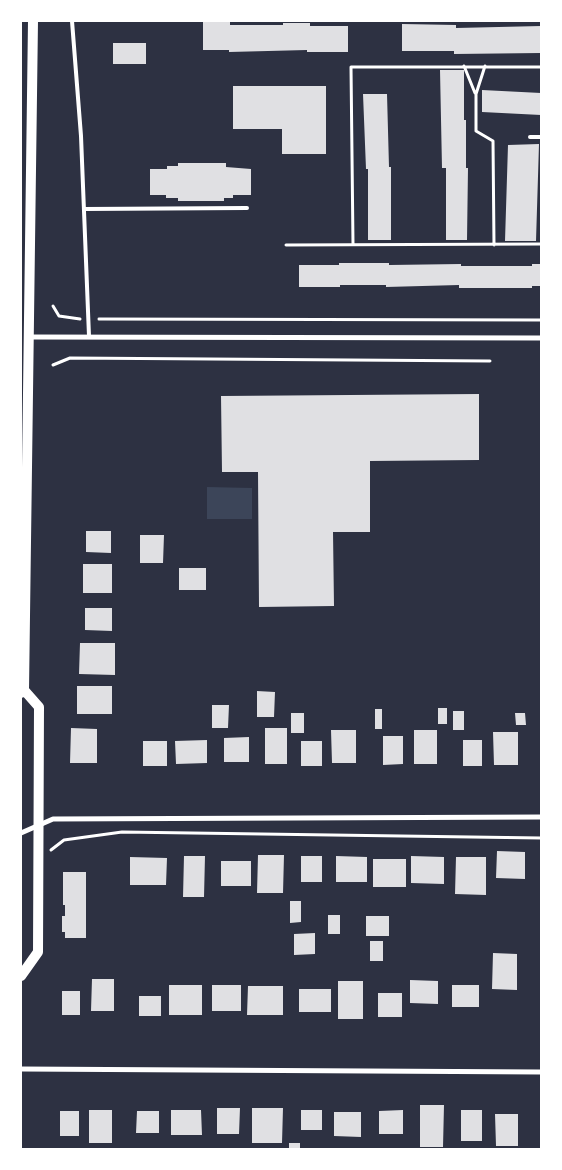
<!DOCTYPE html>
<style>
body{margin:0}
#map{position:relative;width:562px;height:1170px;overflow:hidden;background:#2d3142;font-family:"PT Sans",sans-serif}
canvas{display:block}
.frame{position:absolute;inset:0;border:22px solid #fff;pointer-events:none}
</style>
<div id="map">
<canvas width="562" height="1170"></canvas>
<div class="frame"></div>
</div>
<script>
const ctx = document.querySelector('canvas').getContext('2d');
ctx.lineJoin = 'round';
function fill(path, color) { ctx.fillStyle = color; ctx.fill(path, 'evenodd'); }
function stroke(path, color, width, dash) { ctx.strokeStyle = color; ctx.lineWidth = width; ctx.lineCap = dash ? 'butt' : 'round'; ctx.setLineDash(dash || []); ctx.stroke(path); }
const green = new Path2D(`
 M207 487 252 488V519H207Z`);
const building = new Path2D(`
 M203 22H230V25H283V23H310V26H348V52H307V50L229 52V50H203Z
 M402 24 456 25V28L541 26V53L454 54V51H402Z
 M113 43H146V64H113Z
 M440 70H464V120H466V168H468L467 240H446V168H442Z
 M233 86H326V154H282V129H233Z
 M482 90 541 93V115L482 112Z
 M363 94H387L389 167H391V240H368V169H366Z
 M539 144 536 241H505L508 145Z
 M178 163H226V167L251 169V195H233V198H224V201H178V198H166V195H150V169H167V166H178Z
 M339 263H389V265L461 264V266H532V264H541V286H532V288H459V285L386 287V285H340V287H299V265H339Z
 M479 394V460L370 461V532H333L334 606 259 607 258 472H222L221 396Z
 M86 531H111V553L86 552Z
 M140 535H164L163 563H140Z
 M83 564H112V593H83Z
 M179 568H206V590H179Z
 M85 608H112V631L85 630Z
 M80 643H115V675L79 674Z
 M77 686H112V714H77Z
 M257 691 275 692 274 717H257Z
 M212 705H229L228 728H212Z
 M438 708H447V724H438Z
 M375 709H382V729H375Z
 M453 711H464V730H453Z
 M291 713H304V733H291Z
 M515 713H525L526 725H516Z
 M71 728 97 729V763H70Z
 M265 728H287V764H265Z
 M331 730H356V763H332Z
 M414 730H437V764H414Z
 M493 732H518V765H494Z
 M383 736H403V764L383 765Z
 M249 737V762H224V738Z
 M207 740V763L176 764 175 741Z
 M463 740H482V766H463Z
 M143 741H167V766H143Z
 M301 741H322V766H301Z
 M497 851 525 852V879L496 878Z
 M258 855H284L283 893H257Z
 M184 856H205L204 897H183Z
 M301 856H322V882H301Z
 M336 856 367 857V882H336Z
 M411 856 444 857V884L411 883Z
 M130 857 167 858 166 885H130Z
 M456 857H486V895L455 894Z
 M373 859H406V887H373Z
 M221 861H251V886H221Z
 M63 872H86V938H65V932H62V916H65V905H63Z
 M290 901H301V922L290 923Z
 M328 915H340V934H328Z
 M366 916H389V936H366Z
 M315 933V954L294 955V934Z
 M370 941H383V961H370Z
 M493 953 517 954V990L492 989Z
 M92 979H114V1011H91Z
 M410 980 438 981V1004L410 1003Z
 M338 981H363V1019H338Z
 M169 985H202V1015H169Z
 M212 985H241V1011H212Z
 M452 985H479V1007H452Z
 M248 986H283V1015H247Z
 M299 989H331V1012H299Z
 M62 991H80V1015H62Z
 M378 993H402V1017H378Z
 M139 996H161V1016H139Z
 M420 1105H444L443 1147H420Z
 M217 1108H240L239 1134H217Z
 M252 1108H283L282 1143H252Z
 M89 1110H112V1143H89Z
 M171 1110H201L202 1135H171Z
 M301 1110H322V1130H301Z
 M403 1110V1134H379V1111Z
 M461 1110H482V1141H461Z
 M60 1111H79V1136H60Z
 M137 1111H159V1133H136Z
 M334 1112H361V1137L334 1136Z
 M495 1114H518V1146H496Z
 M289 1143H300V1149H289Z`);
const path = new Path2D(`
 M464 66 475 93
 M485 66 476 94V131L493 141 494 245
 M353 244 351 67H541
 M286 245 541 244
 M53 306 59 316 80 319
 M99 319 541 320
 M53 365 70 358 490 361
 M51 850 64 840 122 832 541 838`);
const service = new Path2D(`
 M72 21 81 136 89 336
 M530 137H541
 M84 209 247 208`);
const minor = new Path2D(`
 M30 337 541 338
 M21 833 53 819 541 817
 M21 1069 541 1072`);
const secondary = new Path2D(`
 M21 693 24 690 33 21
 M21 976 38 952 39 707 24 690`);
fill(green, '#3c4559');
fill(building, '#e0e0e3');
stroke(path, '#fff', 3);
stroke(service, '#fff', 4);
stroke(minor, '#fff', 5);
stroke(secondary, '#fff', 10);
</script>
